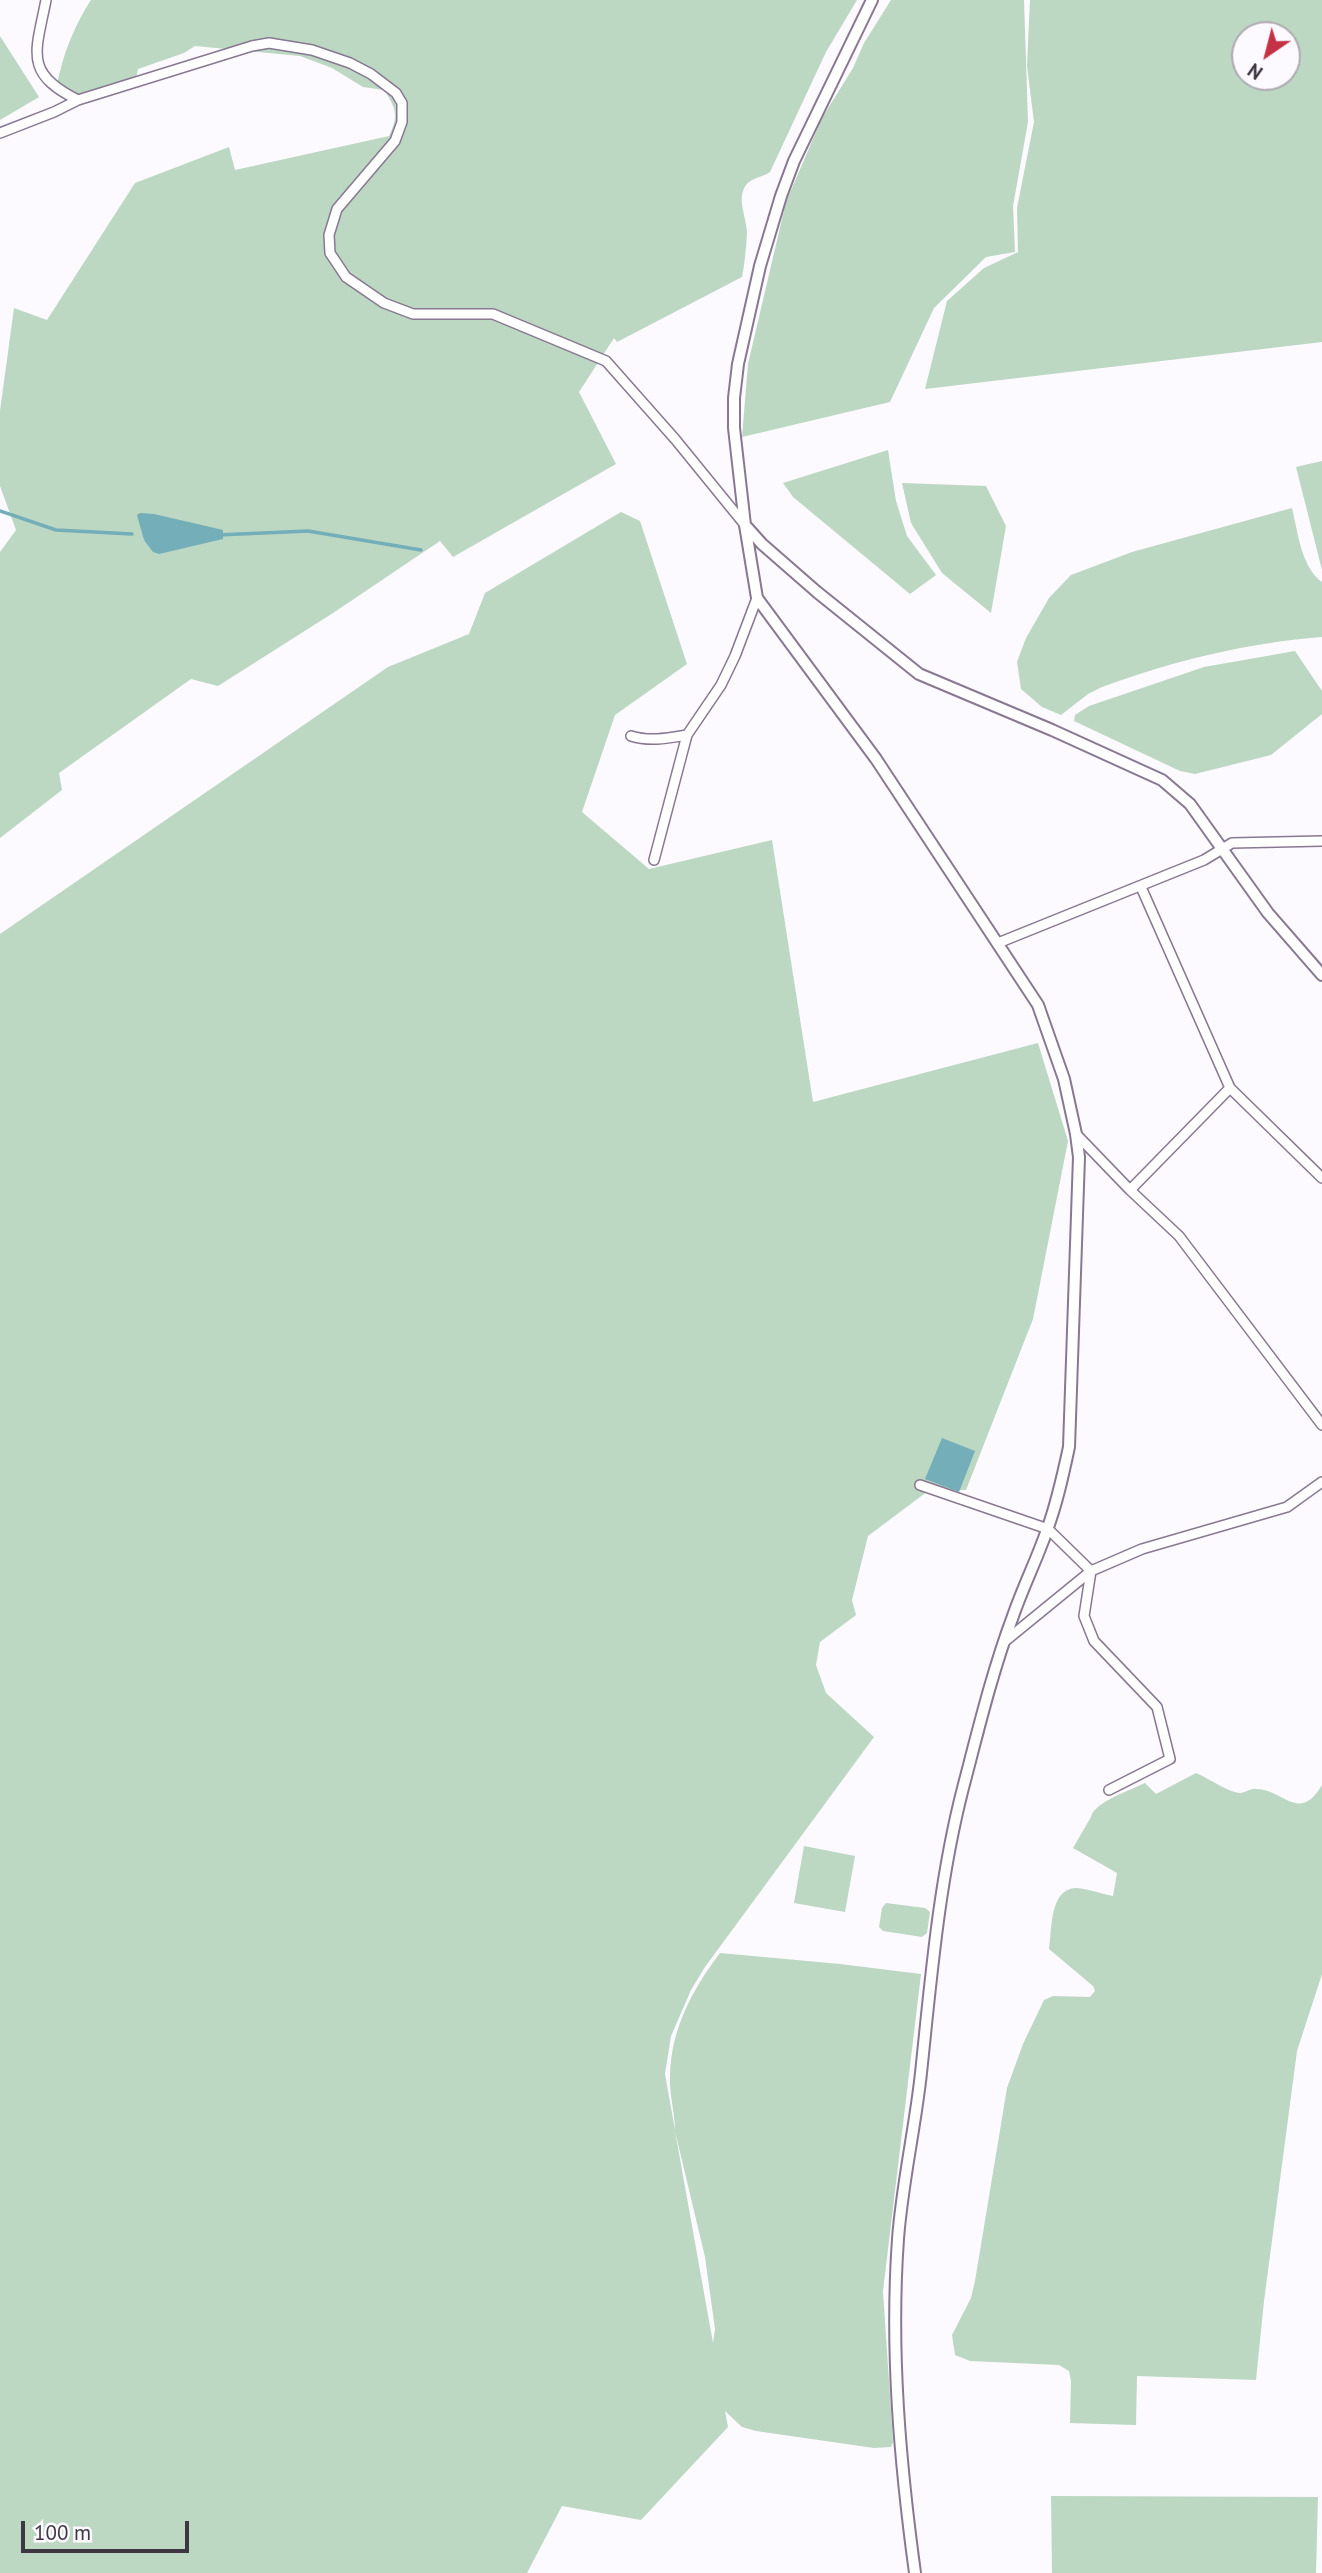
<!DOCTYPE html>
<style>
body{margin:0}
#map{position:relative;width:1322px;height:2573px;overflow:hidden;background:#fcf9ff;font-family:"PT Sans",sans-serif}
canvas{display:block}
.north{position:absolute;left:1231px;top:21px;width:70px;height:70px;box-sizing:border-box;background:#fcf9ff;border:2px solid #b0abb3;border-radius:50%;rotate:215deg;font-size:19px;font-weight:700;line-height:28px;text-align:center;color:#3e3742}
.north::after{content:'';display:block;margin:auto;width:24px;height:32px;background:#c33345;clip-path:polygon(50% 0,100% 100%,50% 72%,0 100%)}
.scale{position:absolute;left:21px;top:2521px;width:168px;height:32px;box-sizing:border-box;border:4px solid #3e3742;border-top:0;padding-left:9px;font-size:21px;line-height:24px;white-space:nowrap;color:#3e3742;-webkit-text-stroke:5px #fcf9ff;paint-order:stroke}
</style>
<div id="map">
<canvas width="1322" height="2573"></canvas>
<div class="north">N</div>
<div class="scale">100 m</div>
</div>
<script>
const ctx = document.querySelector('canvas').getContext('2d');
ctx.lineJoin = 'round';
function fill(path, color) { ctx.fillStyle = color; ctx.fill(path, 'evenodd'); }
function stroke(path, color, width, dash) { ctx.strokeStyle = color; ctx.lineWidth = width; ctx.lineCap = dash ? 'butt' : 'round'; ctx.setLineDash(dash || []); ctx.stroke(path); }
const green = new Path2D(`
 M91 0H857L826 52 770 172C763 177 751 178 746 185 736 199 747 218 747 233 746 248 745 262 742 277L617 342 614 338 579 392 616 464 453 557 440 541 333 613 218 686 191 679 59 773 62 790 0 838V552L16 530 0 486V411L14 308 47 320 135 183 229 147 235 170 389 136C399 116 396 108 384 90L363 87 332 68 300 56 195 46 184 53 138 69 136 78 89 94 79 95 57 85C63 54 74 26 91 0Z
 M891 0H1024L1028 122 1013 206 1015 252 986 257 934 308 890 402 742 437 748 364 786 202 822 118 853 68 864 43Z
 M1030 0H1322V342L925 389 947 301 984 268 1018 252 1017 208 1034 122 1027 66ZM1245 35H1287V77H1245Z
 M0 36 39 97 0 120Z
 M888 450 896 501 907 536 936 575 910 594 793 497 783 483Z
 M1322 461V570L1296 467Z
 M902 483 986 486 1006 526 991 613 942 573 911 523Z
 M1292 508C1298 532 1301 567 1322 582V637C1246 643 1173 661 1102 687L1088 694 1061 715 1042 707 1021 689 1017 662 1026 638 1049 598 1071 575 1132 552Z
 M621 512 640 521 687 664 615 715 582 812 649 869 772 840 813 1102 1038 1043 1068 1141 1033 1319 966 1490 928 1491 868 1536 852 1600 856 1615 820 1642 816 1665 826 1693 874 1737 705 1967 691 1990 671 2036 665 2074 675 2130C675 2113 669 2094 670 2076 671 2029 692 1990 720 1953L840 1964 921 1974 883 2291 893 2442 891 2447 874 2448 756 2431 742 2427 725 2411 728 2427 641 2520 562 2506 527 2573H0V934L388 667 469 634 485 593ZM675 2131 705 2257 715 2329 713 2343Z
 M1295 651 1322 691V714L1271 755 1195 774 1180 771 1074 721 1075 715 1089 706 1204 667Z
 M1196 1773C1206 1777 1230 1793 1240 1793 1246 1793 1251 1788 1256 1789 1283 1789 1299 1824 1322 1785V1974L1297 2051 1264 2301 1256 2380 1137 2376 1136 2425 1070 2423 1071 2381 1069 2371 1059 2365 970 2361 955 2355 952 2335 971 2298 975 2281 1007 2088 1023 2044 1044 2000 1053 1996 1090 1997 1095 1991 1093 1986 1049 1949C1052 1931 1049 1890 1075 1888 1086 1888 1101 1894 1113 1896L1117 1873 1073 1848 1091 1817C1094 1802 1131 1790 1145 1783L1156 1794Z
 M804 1846 855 1856 845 1912 794 1903Z
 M886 1903 925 1908 930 1912 927 1933 922 1937 883 1931 879 1927 882 1908Z
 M1051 2496 1318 2497 1316 2573H1052Z`);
const water = new Path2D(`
 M140 513 154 514 223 530V539L159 554 153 552 144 540 137 515Z
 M942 1438 975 1451 959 1492 925 1479Z`);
const stream = new Path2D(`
 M0 511 56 530 132 534
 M218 535 308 531 421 550`);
const minor = new Path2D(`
 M46 0C36 52 23 73 78 100
 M0 133 54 112 78 100 252 46 269 43 312 50 350 63 371 74 396 93 402 103V122L395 141 337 209 329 235 330 253 346 277 384 303 413 314H493L606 361 675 439 745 525
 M631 736C650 742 669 738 687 735
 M654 860 687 735 721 685 735 656 757 598
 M1141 887 1230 1088 1322 1178
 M998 943 1204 860 1232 843 1322 841
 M1076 1134 1130 1190 1179 1236 1322 1425
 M1130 1190 1230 1088
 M920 1485 1048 1529 1091 1571 1084 1616 1094 1641 1157 1707 1170 1759 1109 1790
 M1004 1642 1091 1571 1142 1549 1287 1507 1322 1482`);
const tertiary = new Path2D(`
 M872 0 794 161 781 196 760 266 738 364 734 398V428L745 525 757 598 876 759 1038 1005 1064 1079 1076 1134 1079 1157 1069 1447C1063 1475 1057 1503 1047 1530 1037 1559 1023 1587 1013 1616 992 1672 978 1731 963 1788 939 1881 931 1978 921 2073 915 2129 902 2184 898 2239 890 2351 900 2463 915 2573
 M745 525 762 544 817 592 919 674 1052 730 1162 780 1190 804 1268 913 1322 975`);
fill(green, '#bcd7c2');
fill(water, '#73aeb9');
stroke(stream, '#73aeb9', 3.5);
stroke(minor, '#887891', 12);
stroke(tertiary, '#887891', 14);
stroke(minor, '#fff', 9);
stroke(tertiary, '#fff', 10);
</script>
